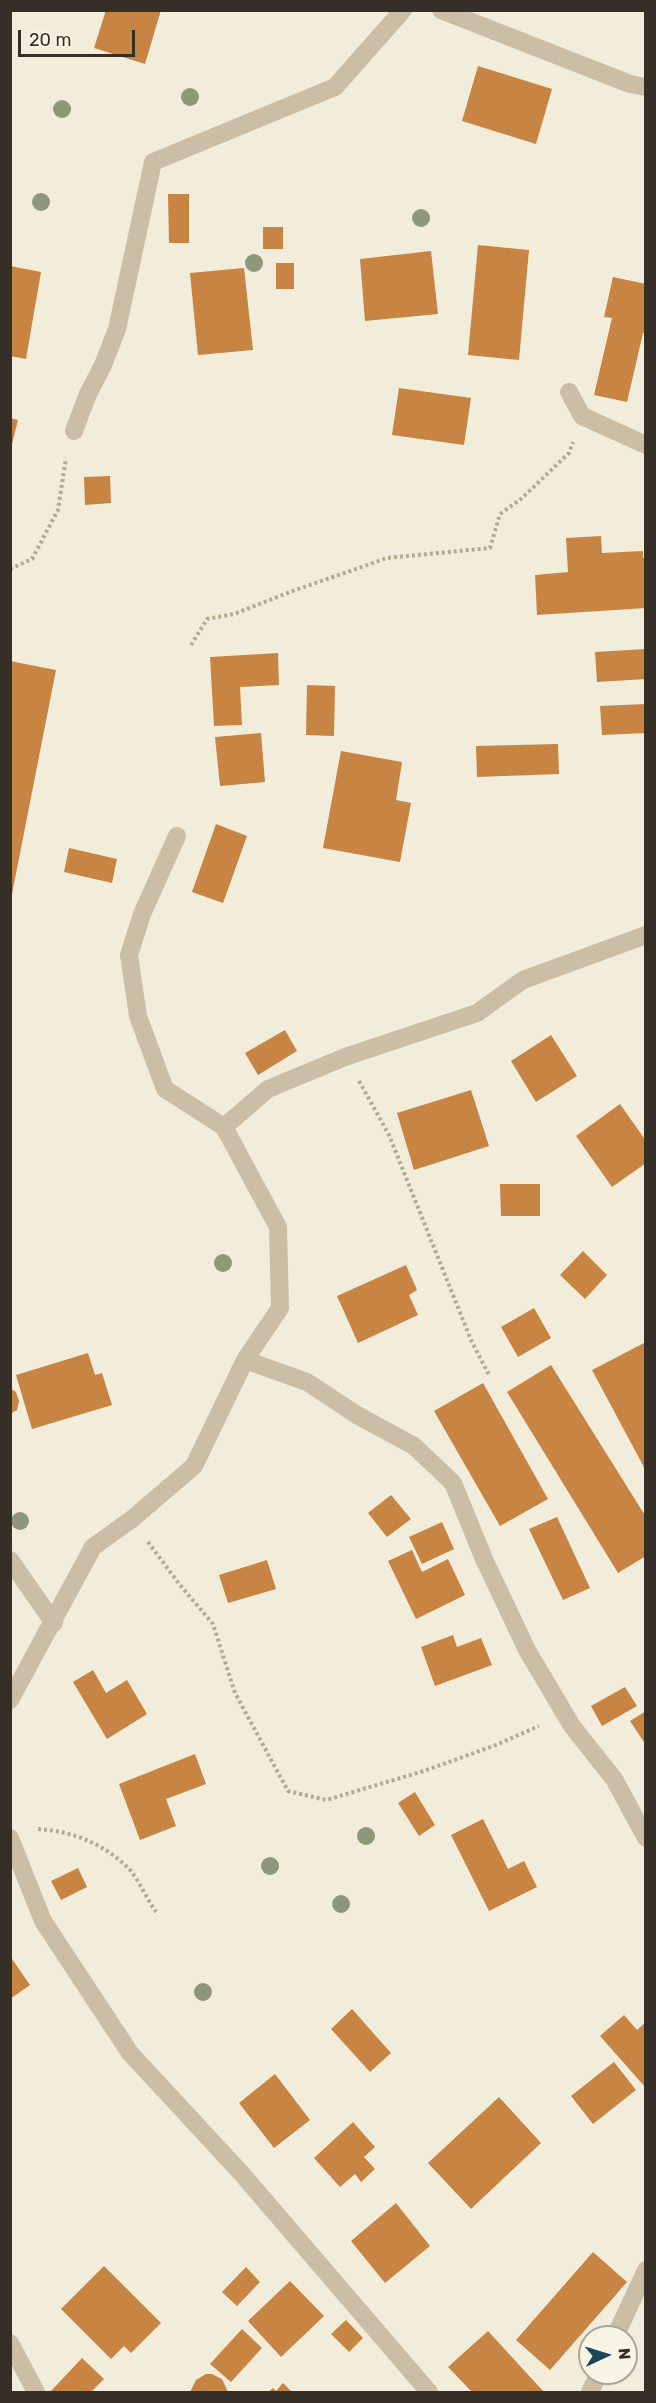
<!DOCTYPE html>
<style>
body{margin:0}
#map{position:relative;width:656px;height:2403px;overflow:hidden;background:#f2ecda;font-family:Rubik,sans-serif}
canvas{display:block}
.frame{position:absolute;inset:0;border:12px solid #362f27;pointer-events:none}
.north{position:absolute;left:578px;top:2325px;width:60px;height:60px;box-sizing:border-box;background:#f9f5e6;border:2px solid #aba69a;border-radius:50%;rotate:86deg;font-size:16px;font-weight:700;line-height:24px;text-align:center;color:#362f27}
.north::after{content:'';display:block;margin:auto;width:21px;height:27px;background:#1c4557;clip-path:polygon(50% 0,100% 100%,50% 72%,0 100%)}
.scale{position:absolute;left:18px;top:30px;width:117px;height:27px;box-sizing:border-box;border:3px solid #362f27;border-top:0;padding-left:8px;font-size:18px;line-height:21px;white-space:nowrap;color:#362f27;-webkit-text-stroke:4px #f9f5e6;paint-order:stroke}
</style>
<div id="map">
<canvas width="656" height="2403"></canvas>
<div class="frame"></div>
<div class="north">N</div>
<div class="scale">20 m</div>
</div>
<script>
const ctx = document.querySelector('canvas').getContext('2d');
ctx.lineJoin = 'round';
function fill(path, color) { ctx.fillStyle = color; ctx.fill(path, 'evenodd'); }
function stroke(path, color, width, dash) { ctx.strokeStyle = color; ctx.lineWidth = width; ctx.lineCap = dash ? 'butt' : 'round'; ctx.setLineDash(dash || []); ctx.stroke(path); }
const building = new Path2D(`
 M106 10H161L145 64 94 48Z
 M478 66 552 89 536 144 462 121Z
 M168 194H189V243H169Z
 M263 227H283V249H263Z
 M478 245 529 250 519 360 468 355Z
 M431 251 438 314 365 321 360 259Z
 M276 263H294V289H276Z
 M10 266 41 272 26 359 10 356Z
 M244 268 253 350 198 355 190 273Z
 M613 277 646 284V333H643L627 402 594 395 612 318 604 317Z
 M399 388 471 398 464 445 392 435Z
 M10 418 18 420 11 448H10Z
 M110 476 111 503 85 505 84 477Z
 M601 536 602 553 643 551V558H646V608L537 615 535 575 568 572 566 538Z
 M646 649V679L597 682 595 652Z
 M278 653 279 685 240 687 242 725 214 726 210 657Z
 M10 661 56 670 12 894H10Z
 M307 685 335 686 334 736 306 735Z
 M646 704V733L602 735 600 706Z
 M261 733 265 782 220 786 215 737Z
 M558 744 559 774 477 777 476 746Z
 M341 751 402 762 396 800 411 803 400 862 323 848Z
 M216 824 247 836 223 903 192 892Z
 M69 848 117 859 112 883 64 872Z
 M285 1030 297 1051 258 1075 245 1053Z
 M551 1035 577 1076 536 1102 511 1061Z
 M471 1090 489 1146 414 1170 397 1113Z
 M620 1104 646 1141V1163L612 1187 576 1136Z
 M500 1184H540V1216H501Z
 M583 1251 607 1275 585 1299 560 1275Z
 M406 1265 417 1290 409 1295 418 1315 358 1343 337 1296Z
 M534 1308 551 1338 518 1357 501 1327Z
 M646 1342V1471L592 1370Z
 M88 1353 95 1375 102 1373 112 1405 32 1429 16 1375Z
 M551 1365 646 1517V1556L618 1573 507 1392Z
 M483 1383 548 1499 500 1526 434 1411Z
 M10 1388 16 1392 19 1401 17 1410 10 1414Z
 M391 1495 411 1519 387 1537 368 1513Z
 M557 1517 590 1588 563 1600 529 1529Z
 M442 1522 454 1549 422 1564 409 1537Z
 M412 1550 422 1572 448 1559 465 1595 416 1619 388 1561Z
 M267 1560 276 1589 228 1603 219 1575Z
 M453 1635 457 1647 481 1638 492 1665 435 1686 421 1647Z
 M93 1670 106 1693 127 1680 147 1714 107 1739 73 1682Z
 M625 1687 637 1706 602 1726 591 1706Z
 M646 1711V1745L630 1721Z
 M195 1754 206 1784 166 1799 176 1826 140 1840 119 1784Z
 M415 1792 435 1825 419 1836 398 1803Z
 M483 1819 508 1869 524 1861 537 1887 489 1911 451 1835Z
 M78 1868 87 1887 61 1900 51 1881Z
 M10 1956 30 1985 10 1999Z
 M352 2009 391 2053 370 2072 331 2029Z
 M624 2015 637 2030 646 2022V2088L600 2036Z
 M614 2062 636 2090 593 2124 571 2096Z
 M275 2074 310 2120 274 2148 239 2103Z
 M499 2097 541 2143 471 2209 428 2163Z
 M353 2122 375 2147 364 2157 375 2169 361 2182 355 2174 340 2187 314 2158Z
 M396 2203 430 2246 385 2283 351 2241Z
 M593 2252 627 2282 550 2370 516 2340Z
 M104 2266 161 2323 131 2353 124 2346 111 2359 61 2309Z
 M246 2267 260 2282 237 2306 222 2292Z
 M290 2281 324 2316 281 2357 248 2321Z
 M346 2320 363 2338 349 2352 331 2334Z
 M242 2329 262 2348 231 2382 210 2364Z
 M488 2331 544 2392H472L448 2367Z
 M82 2358 104 2379 91 2392H50Z
 M206 2374H212L222 2379 228 2392H190L196 2380Z
 M283 2383 292 2392H268L273 2388 276 2391Z`);
const path = new Path2D(`
 M10 569 32 559 58 510 66 458
 M191 645 207 619 234 614 290 592 387 558 490 548 500 514 521 499 569 453 573 442
 M359 1081 389 1135 471 1340 489 1375
 M148 1542 180 1585 213 1624 235 1693 288 1791 326 1800 424 1771 496 1745 539 1726
 M38 1829C73 1831 107 1845 131 1871 140 1883 147 1899 156 1912`);
const minor = new Path2D(`
 M441 10 630 84 646 87
 M569 392 582 416 646 445
 M74 431 88 394 103 365 117 329 153 162 335 87 403 10
 M177 836 142 914 129 955 138 1016 165 1089 224 1127
 M245 1360 307 1382 357 1415 414 1446 453 1483 484 1559 527 1650 572 1726 614 1779 646 1838
 M10 1560 54 1623
 M10 1700 93 1547 132 1519 194 1466 245 1360 280 1308 278 1227 224 1127 268 1089 345 1057 477 1013 523 980 646 935
 M10 1838 43 1921 130 2053 242 2174 429 2392
 M615 2337 646 2270
 M10 2343 36 2392
 M590 2392 599 2373`);
const trees = [
 [190,97],
 [62,109],
 [41,202],
 [421,218],
 [254,263],
 [223,1263],
 [20,1521],
 [366,1836],
 [270,1866],
 [341,1904],
 [203,1992]
];
fill(building, '#c78443');
stroke(path, '#b5aa90', 4, [3, 3]);
stroke(minor, '#cabfa6', 18);
ctx.fillStyle = '#8d987a';
for (const [x, y] of trees) { ctx.beginPath(); ctx.arc(x, y, 9, 0, 2 * Math.PI); ctx.fill(); }
</script>
